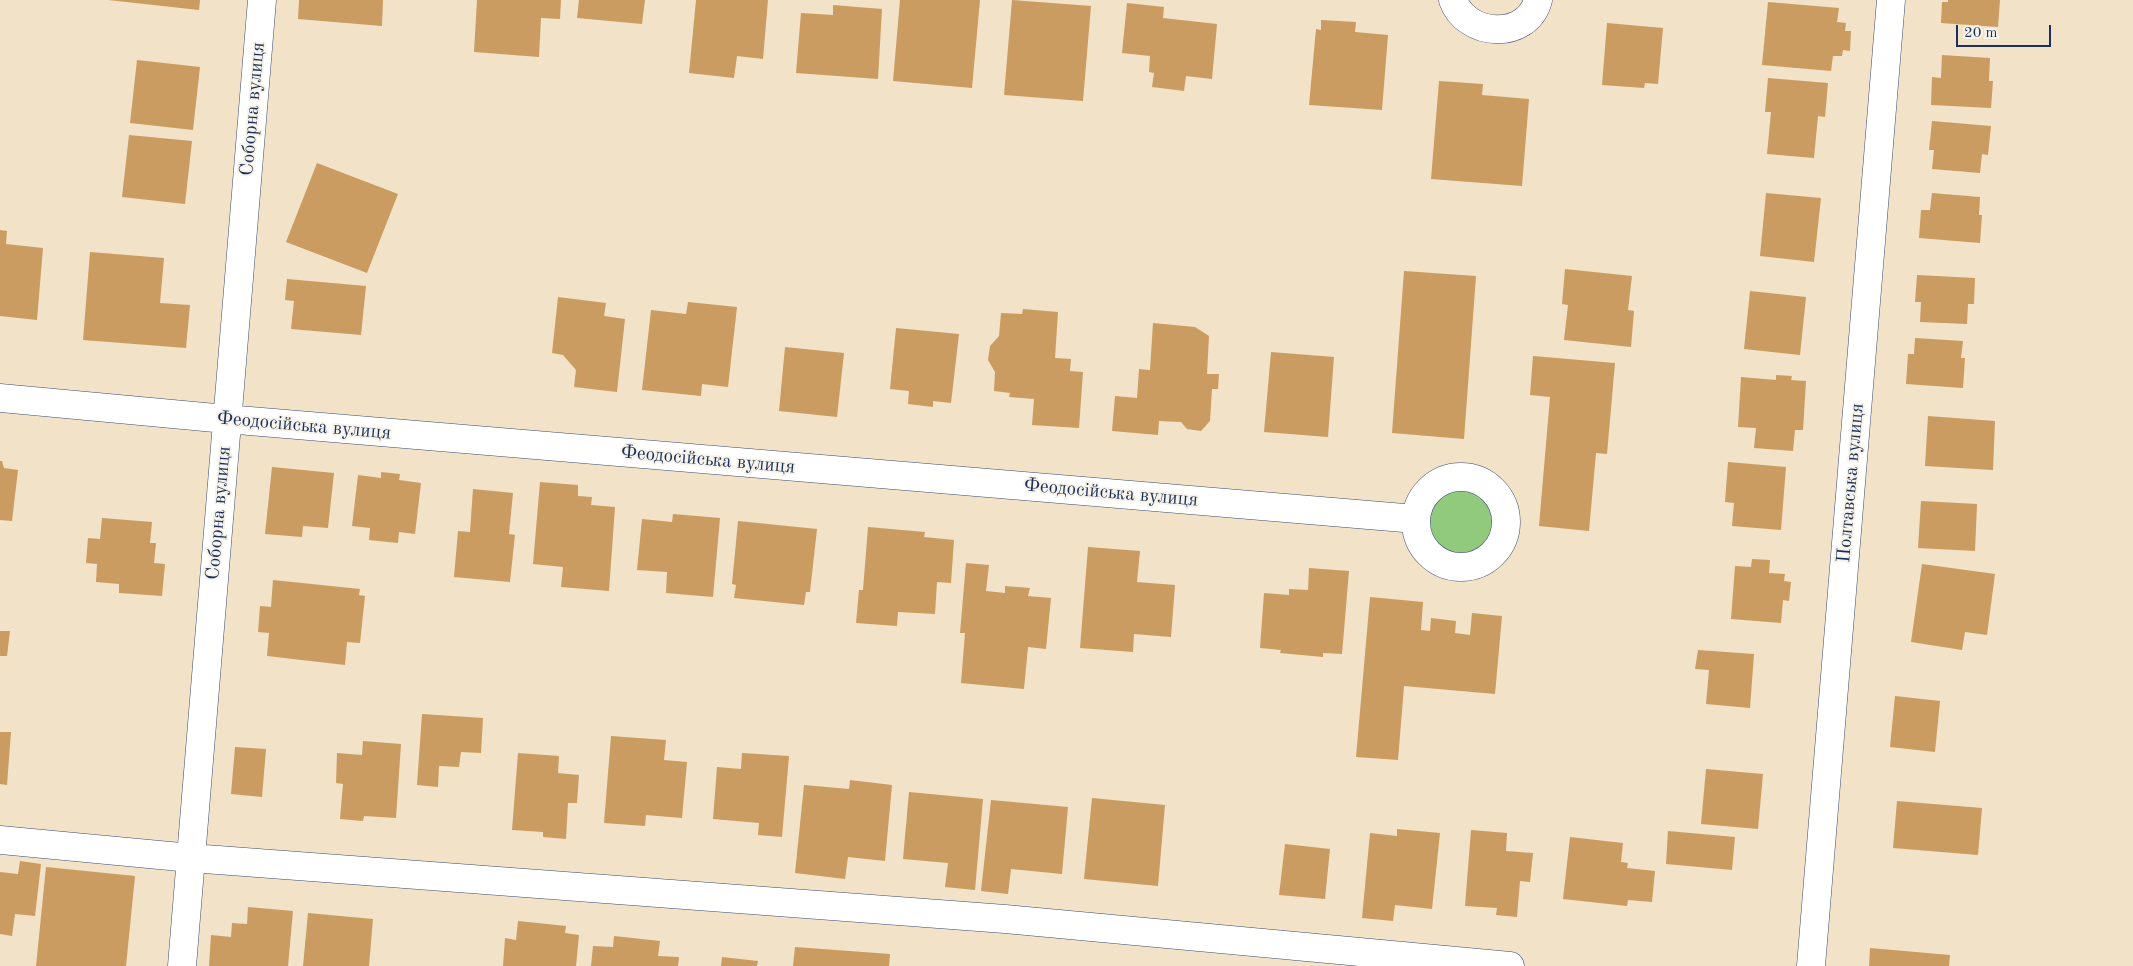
<!DOCTYPE html>
<meta charset="utf-8">
<style>
body{margin:0}
#map{position:relative;width:2133px;height:966px;overflow:hidden;background:#f1e2c8;font-family:"Old Standard TT",serif}
canvas{display:block}
.scale{position:absolute;left:1956px;top:25px;width:95px;height:22px;box-sizing:border-box;border:2px solid #1b2f5e;border-top:0;padding-left:6px;font-size:15px;line-height:18px;white-space:nowrap;color:#1b2f5e;-webkit-text-stroke:4px #f7f3e8;paint-order:stroke}
</style>
<div id="map">
<canvas width="2133" height="966"></canvas>
<div class="scale">20 m</div>
</div>
<script>
const ctx = document.querySelector('canvas').getContext('2d');
ctx.lineJoin = 'round';
function fill(path, color) { ctx.fillStyle = color; ctx.fill(path, 'evenodd'); }
function stroke(path, color, width, dash) { ctx.strokeStyle = color; ctx.lineWidth = width; ctx.lineCap = dash ? 'butt' : 'round'; ctx.setLineDash(dash || []); ctx.stroke(path); }
function label(font, color, halo, rows, align = 'center') {
  ctx.font = font + ' "Old Standard TT",serif'; ctx.lineWidth = 4; ctx.setLineDash([]); ctx.textBaseline = 'middle'; ctx.strokeStyle = halo; ctx.fillStyle = color; for (const [text, x, y, turn = 0] of rows) {
    ctx.save(); ctx.translate(x, y); ctx.rotate((+turn || 0) * Math.PI / 180); ctx.textAlign = isNaN(turn) ? turn : align; if (halo) ctx.strokeText(text, 0, 0); ctx.fillText(text, 0, 0); ctx.restore();
  }
}
const green = new Path2D(`
 M1416 522a45 45 0 1 1 90 0a45 45 0 1 1-90 0Z`);
const building = new Path2D(`
 M108 0H200L199 10Z
 M299 0H383L382 26 298 19Z
 M477 0H561L560 19 541 18 539 57 474 52Z
 M579 0H645L642 24 577 18Z
 M696 0H768L763 59 737 56 734 78 689 73Z
 M900 0H980L972 88 893 81Z
 M1012 0 1091 6 1083 101 1004 95Z
 M1948 0H2000L1998 27 1941 23 1942 2H1948Z
 M1768 2 1839 8 1837 22 1846 23 1845 31H1851L1850 51 1843 50 1842 56H1833L1831 71 1762 65Z
 M1127 3 1164 7 1163 18 1217 24 1212 79 1186 76 1184 91 1152 87 1154 73 1149 72 1150 56 1122 53Z
 M833 5 882 9 878 79 796 73 801 13 833 15Z
 M1321 20 1356 22 1355 32 1388 35 1382 110 1309 105 1316 29 1321 30Z
 M1607 23 1663 28 1658 84 1645 83 1644 88 1602 85Z
 M1942 55 1990 58 1989 81H1993L1991 108 1931 105 1932 77 1941 78Z
 M137 60 200 67 193 130 130 123Z
 M1768 78 1828 83 1825 117 1818 116 1814 158 1767 154 1771 112H1765Z
 M1439 81 1483 84 1482 95 1529 99 1522 186 1431 179Z
 M1932 121 1991 126 1988 155 1982 154 1980 173 1932 169 1934 150H1929Z
 M129 135 192 141 185 204 122 197Z
 M317 163 398 194 367 273 286 242Z
 M1766 193 1821 198 1814 262 1760 256Z
 M1932 193 1980 197 1979 215H1982L1980 243 1919 238 1921 210H1930Z
 M0 230 7 231 6 244 43 248 37 320 0 316Z
 M90 252 164 258 160 303 190 305 186 348 83 340Z
 M1565 269 1632 276 1628 310 1634 311 1631 347 1564 340 1568 305 1562 304Z
 M1404 271 1476 276 1464 439 1392 433Z
 M1917 275 1975 278 1974 304H1968L1967 324 1920 322 1921 302H1915Z
 M287 279 366 286 361 335 291 329 294 301 285 300Z
 M1750 291 1806 297 1800 355 1744 349Z
 M558 297 606 303 604 316 625 319 617 392 574 387 576 370 563 355 552 353Z
 M688 302 737 307 728 387 702 384 701 396 642 390 651 310 686 314Z
 M1023 309 1058 312 1055 358 1071 359 1070 371 1083 372 1079 428 1032 425 1034 399 1009 397 1010 393 994 391 995 372 988 360 990 346 999 336 1001 313 1022 314Z
 M1153 323 1195 327 1209 336 1207 374H1219L1218 389H1212L1210 421 1201 431 1187 429 1181 422 1159 421 1158 435 1112 431 1115 396 1137 398 1139 369 1150 370Z
 M896 328 959 334 951 403 933 401V407L908 404 909 391 890 389Z
 M1915 338 1963 341 1961 358H1965L1963 388 1906 384 1908 354H1914Z
 M785 347 844 353 837 417 779 411Z
 M1271 352 1334 357 1328 437 1264 432Z
 M1533 356 1615 363 1607 454 1596 453 1589 531 1539 526 1550 397 1530 395Z
 M1776 375 1792 376 1791 380 1806 381 1803 430H1795L1793 451 1754 448 1756 428 1738 427 1741 377 1776 380Z
 M1928 416 1995 421 1993 470 1925 466Z
 M0 461H2L4 468 18 470 12 521 0 520Z
 M1728 462 1786 467 1781 530 1732 526 1734 503 1725 502Z
 M272 467 334 473 328 528 303 526 302 537 265 534Z
 M381 472 400 474 399 480 421 483 415 534 399 532 398 543 369 540 370 528 352 526 358 475 381 478Z
 M540 482 578 485V496L592 497 591 505 615 507 609 591 561 587 563 567 533 564Z
 M473 489 513 493 509 534 515 535 510 582 454 577 458 531 470 532Z
 M1921 501 1977 504 1975 551 1918 548Z
 M673 514 720 518 713 597 666 593 667 572 637 570 642 519 672 522Z
 M102 518 152 522 150 543H156L154 563 165 564 162 596 119 593V584L96 582 97 564 86 563 88 538 100 539Z
 M738 521 817 529 810 592H806L804 605 734 598 736 585 732 584Z
 M868 527 925 532 924 537 954 540 951 583 937 582 935 614 898 612 897 626 856 623 859 590H863Z
 M1088 547 1140 551 1137 582 1175 585 1171 637 1134 634 1133 652 1080 648Z
 M1752 559 1770 560 1769 573 1785 574 1784 581 1791 582 1789 601 1783 600 1781 623 1731 619 1735 566 1751 567Z
 M966 563 989 565 986 591 1005 593V586L1030 588 1028 596 1051 598 1046 649 1028 647 1024 689 961 683 965 633H960Z
 M1922 564 1995 574 1987 635 1965 632 1962 650 1911 642Z
 M1309 568 1349 571 1342 654 1323 653V657L1280 653 1281 650 1260 648 1264 593 1289 595V589L1308 590Z
 M273 580 360 589 359 595 365 596 360 643 347 642 345 665 267 656 269 633 258 632 260 606 271 607Z
 M1370 597 1423 602 1421 630 1430 631 1431 618 1456 621 1455 633 1470 635 1472 613 1502 616 1495 694 1404 686 1398 760 1356 757Z
 M0 631H10L7 656H0Z
 M1698 650 1754 654 1750 708 1706 704 1709 670 1695 669Z
 M1895 696 1940 701 1935 752 1890 747Z
 M422 714 483 718 481 753 461 752 459 767 439 766 438 787 417 785Z
 M0 732H11L7 785 0 784Z
 M611 736 666 740 664 760 687 762 682 818 646 815 645 826 604 823Z
 M363 741 401 744 396 818 364 816 363 821 340 819 343 784 336 783 337 753 362 755Z
 M235 747 266 749 262 797 231 794Z
 M518 753 559 756 558 773 579 775 577 803H568L566 839 543 837V832L512 830Z
 M742 753 789 756 782 837 758 835 759 823 713 819 717 767 741 769Z
 M1706 769 1763 774 1758 829 1701 824Z
 M850 780 892 785 885 861 848 857 845 879 795 873 804 785 849 789Z
 M909 792 983 799 975 890 945 887 948 863 903 859Z
 M1092 798 1165 805 1158 886 1084 879Z
 M991 800 1068 807 1062 874 1011 869 1008 894 981 891Z
 M1897 801 1982 808 1978 855 1893 848Z
 M1397 829 1440 833 1432 909 1395 905 1393 921 1362 918 1370 833 1397 836Z
 M1471 830 1507 833 1506 851 1533 853 1530 882 1520 881 1517 917 1496 915 1497 908 1465 906Z
 M1668 831 1735 837 1732 870 1666 864Z
 M1570 837 1623 843 1621 862 1628 863 1627 868 1655 871 1652 902 1628 900 1627 906 1563 899Z
 M1285 844 1330 849 1325 899 1279 895Z
 M20 861 41 864 35 916 15 914 12 936 0 934V872L18 874Z
 M46 867 135 876 126 966H36Z
 M248 907 293 911 288 966H209L211 935 231 937 232 923 247 924Z
 M308 913 373 919 369 966H303Z
 M518 921 566 926 565 933 579 935 576 966H503L505 938 516 940Z
 M614 936 660 941 658 956 679 957 678 966H591L593 946 613 947Z
 M795 947 890 954 889 966H793Z
 M1870 948 1950 955 1949 966H1869Z
 M722 957 758 961 757 966H721Z`);
const street = new Path2D(`
 M1453 0C1466 37 1527 41 1538 0
 M0 398 226 419 1416 519
 M1416 522a45 45 0 1 1 90 0a45 45 0 1 1-90 0Z
 M0 840 191 858 1005 919 1510 966
 M182 966 262 0
 M1811 966 1891 0`);
const streetNames = [
 ["Соборна вулиця",253,109,-85],
 ["Феодосійська вулиця",304,426,5],
 ["Феодосійська вулиця",708,460,5],
 ["Полтавська вулиця",1851,483,-85],
 ["Феодосійська вулиця",1111,493,5],
 ["Соборна вулиця",219,513,-85]
];
fill(green, '#91ca7d');
fill(building, '#ca9c61');
stroke(street, '#3b4a6e', 29);
stroke(street, '#fff', 28);
label('19px', '#1b2f5e', '#f7f3e8', streetNames);
</script>
